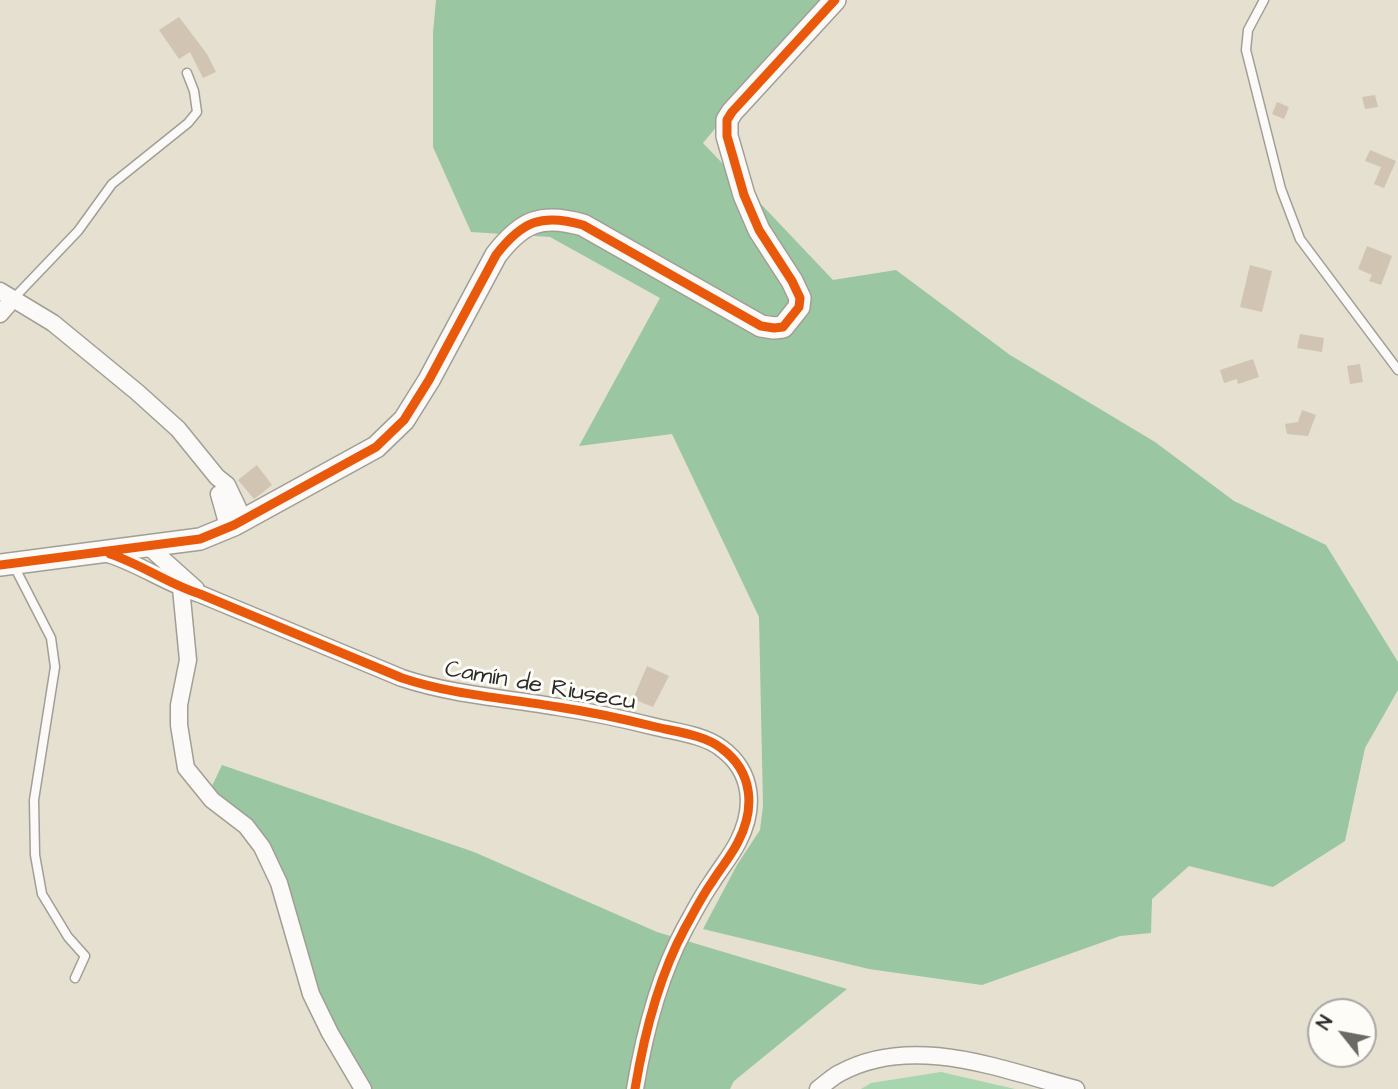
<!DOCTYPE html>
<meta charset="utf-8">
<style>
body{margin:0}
#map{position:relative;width:1398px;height:1089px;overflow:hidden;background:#e5e0cf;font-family:"Architects Daughter",sans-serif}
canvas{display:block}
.north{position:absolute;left:1307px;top:998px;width:70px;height:70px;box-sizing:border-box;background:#fdfcf7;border:2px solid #a9a8a5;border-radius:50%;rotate:301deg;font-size:19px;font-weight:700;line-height:28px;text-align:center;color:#2b2b2b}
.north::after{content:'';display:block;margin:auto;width:24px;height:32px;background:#6c6a64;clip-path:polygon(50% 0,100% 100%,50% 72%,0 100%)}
</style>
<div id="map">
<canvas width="1398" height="1089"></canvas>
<div class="north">N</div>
</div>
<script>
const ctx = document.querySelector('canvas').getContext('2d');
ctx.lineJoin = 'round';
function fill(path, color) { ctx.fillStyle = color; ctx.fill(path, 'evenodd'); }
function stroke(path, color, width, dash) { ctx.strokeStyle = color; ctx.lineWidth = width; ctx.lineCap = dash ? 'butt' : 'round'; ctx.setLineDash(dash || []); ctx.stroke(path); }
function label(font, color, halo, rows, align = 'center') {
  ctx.font = font + ' "Architects Daughter",sans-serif'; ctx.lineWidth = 6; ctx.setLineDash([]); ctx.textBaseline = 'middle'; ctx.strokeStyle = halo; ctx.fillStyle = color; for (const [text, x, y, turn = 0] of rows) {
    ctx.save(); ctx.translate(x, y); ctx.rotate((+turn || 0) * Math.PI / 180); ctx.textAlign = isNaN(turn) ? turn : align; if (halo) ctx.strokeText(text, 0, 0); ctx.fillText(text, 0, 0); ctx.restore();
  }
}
const green = new Path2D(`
 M941 1072 1015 1089H861L871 1083Z`);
const forest = new Path2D(`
 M436 0H822L703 143 833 280 896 270 1010 355 1155 442 1234 501 1326 545 1398 662V690L1365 748 1345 841 1273 887 1189 866 1152 899 1151 933 1120 936 982 985 869 969 703 929 737 865 760 830 763 806 759 617 672 434 579 446 660 298 550 237 471 232 433 147V33Z
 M222 765 474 852 657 932 847 989 734 1081 730 1089H368L320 1003 282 880 212 786Z`);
const building = new Path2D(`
 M179 17 207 54 216 72 203 78 190 52 179 59 159 30Z
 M1375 95 1378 107 1365 109 1362 97Z
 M1277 102 1289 107 1284 119 1272 114Z
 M1370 150 1396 161 1384 188 1374 184 1381 167 1365 161Z
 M1367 246 1392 256 1381 285 1369 281 1372 275 1358 269Z
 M1250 265 1272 271 1262 312 1240 307Z
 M1300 334 1324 338 1322 352 1297 348Z
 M1253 359 1259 377 1238 384 1237 379 1224 383 1220 370Z
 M1360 364 1363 382 1350 384 1347 366Z
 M1302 410 1316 415 1308 436 1287 434 1285 424 1298 422Z
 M257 465 272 485 254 499 238 480Z
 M647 666 669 676 653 707 633 699Z`);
const service = new Path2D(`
 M1264 0 1248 30 1246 50 1281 189 1300 239 1398 370
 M13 299 78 231 112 184 188 123 197 112 194 91 187 73
 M14 566 51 638 55 667 34 800 35 855 42 894 68 937 85 956 75 978`);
const minor = new Path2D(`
 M0 291 53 323 137 392 178 429 217 477 227 485 238 508 234 525 226 519 219 494
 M0 314 13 299
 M149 547 196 589
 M105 553C139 563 167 584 200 594L402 678C453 695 505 698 558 707 591 712 624 719 656 727 677 732 704 735 721 748 754 772 755 809 738 842 731 856 720 869 712 882 702 896 694 912 685 928 659 976 644 1035 635 1089
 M181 588 188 660 179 705V725L186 768 212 800 246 826 262 847 279 883 311 994 330 1033 363 1089
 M818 1089C825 1084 832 1077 840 1073 913 1033 1002 1070 1076 1089`);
const tertiary = new Path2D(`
 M0 565 200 539 234 525 376 447 404 420 429 380 496 255C522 221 542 213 583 225L761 326 774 328 783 327 799 307 800 298 792 281 759 230 744 195 727 136V120L732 112 835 0`);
const cycleway = new Path2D(`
 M110 554C141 564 168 584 200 594L402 678C453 695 505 698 558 707 591 712 624 719 656 727 677 732 704 735 721 748 754 772 755 809 738 842 731 856 720 869 712 882 702 896 694 912 685 928 659 976 644 1035 635 1089
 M0 565 200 539 234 525 376 447 404 420 429 380 496 255C522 221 542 213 583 225L761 326 774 328 783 327 799 307 800 298 792 281 759 230 744 195 727 136V120L732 112 835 0`);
const streetNames = [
 ["Camín de Riusecu",540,687,10]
];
fill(green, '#a6d5ae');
fill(forest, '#9ac6a2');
fill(building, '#d1c4b3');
stroke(service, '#a19f95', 11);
stroke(minor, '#a19f95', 19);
stroke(tertiary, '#a19f95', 24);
stroke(service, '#fbfaf8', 8);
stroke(minor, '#fbfaf8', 16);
stroke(tertiary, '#fbfaf8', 21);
stroke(cycleway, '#e8590c', 9);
label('24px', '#2b2b2b', '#fdfcf7', streetNames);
</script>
